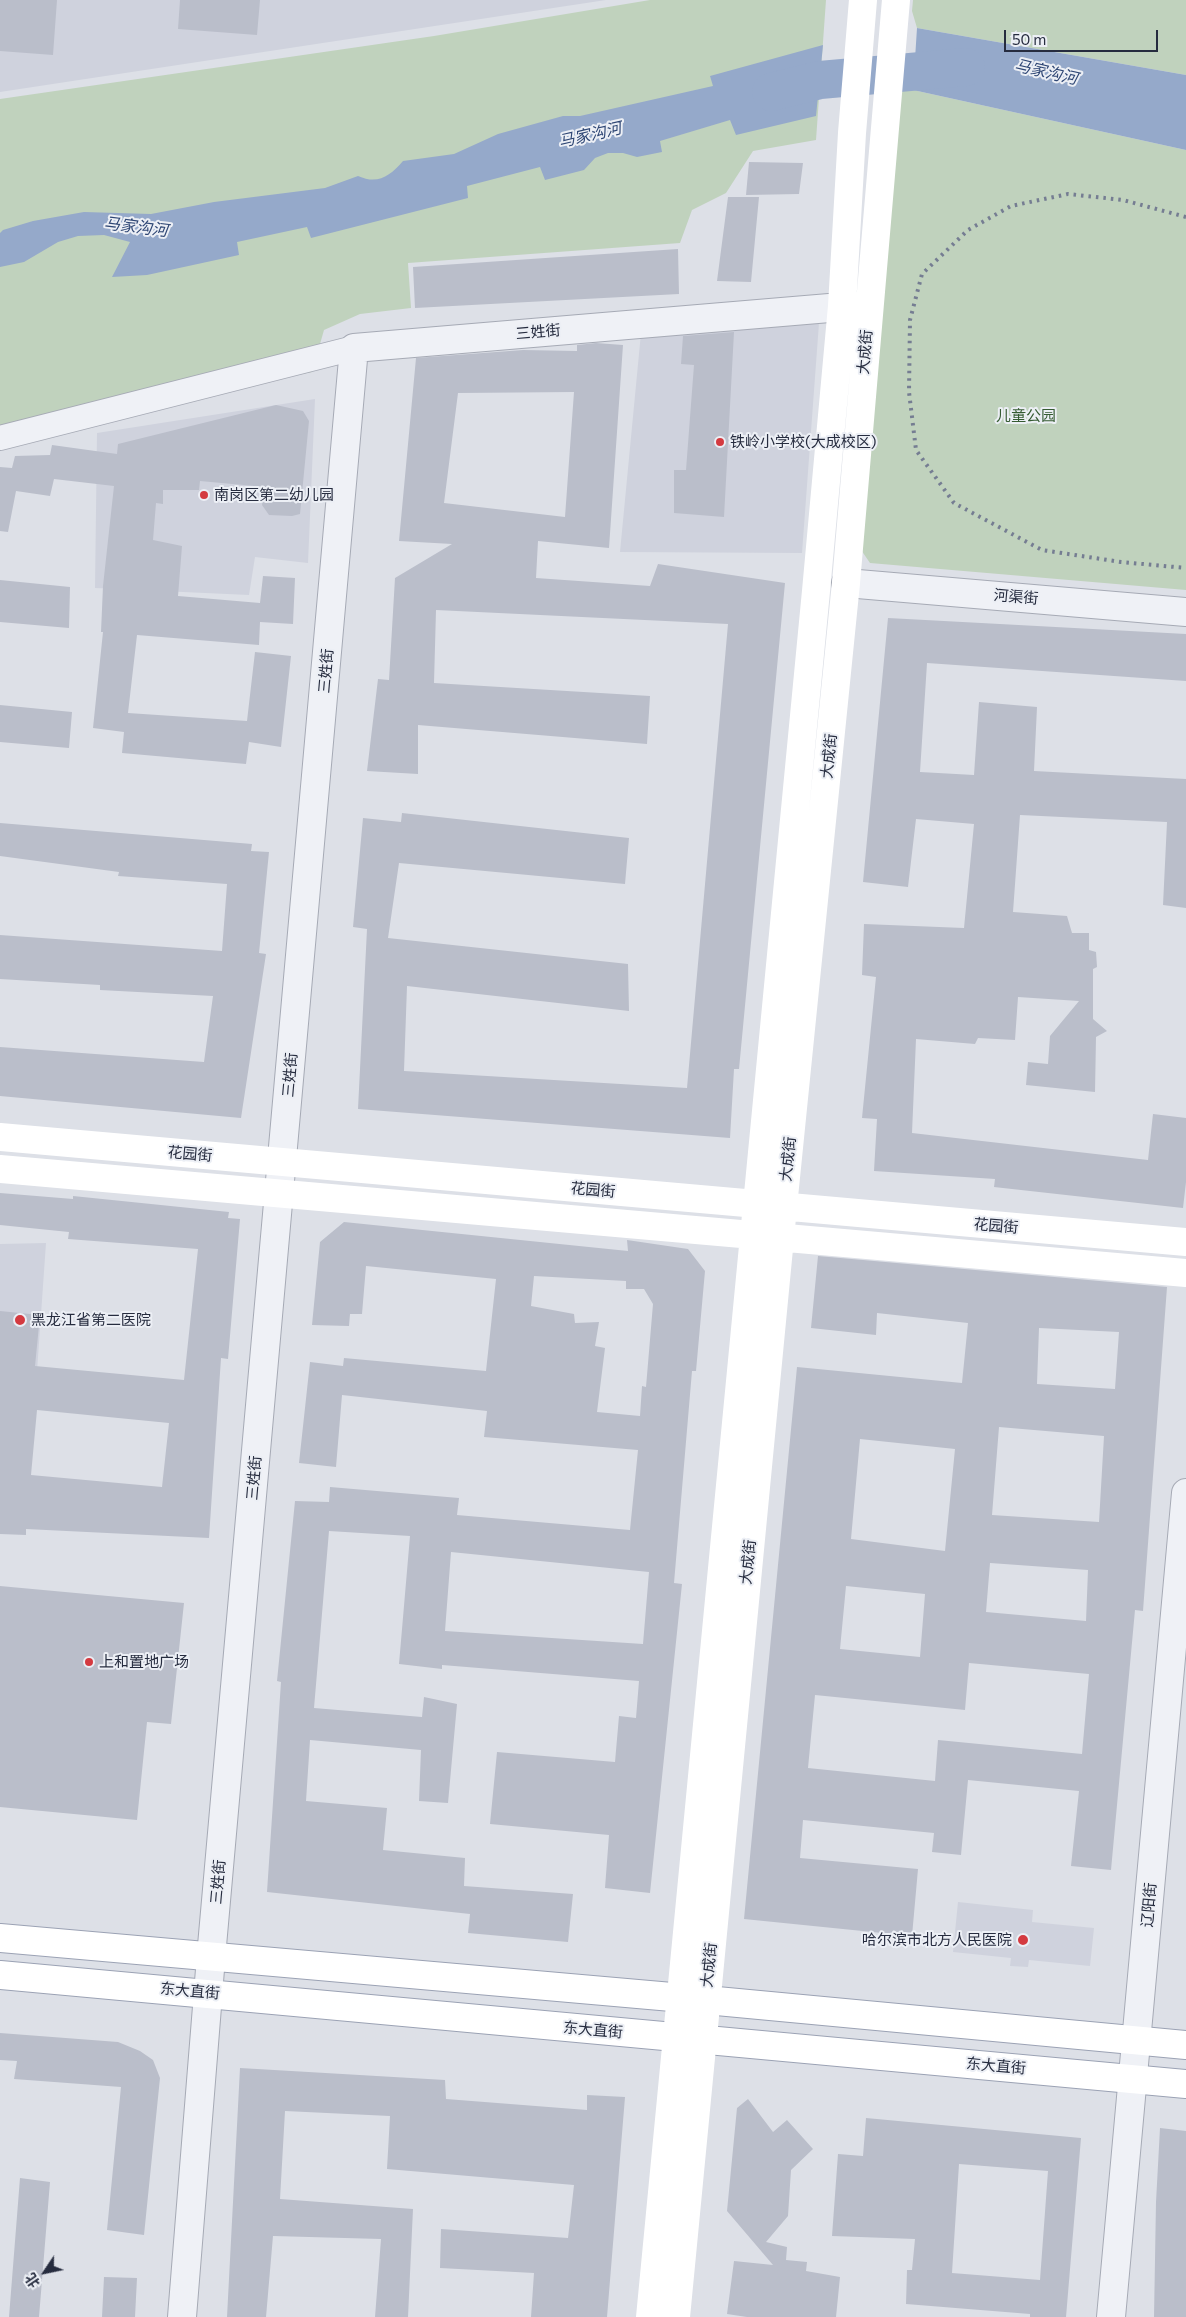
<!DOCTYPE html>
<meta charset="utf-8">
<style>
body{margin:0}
#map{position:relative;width:1186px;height:2317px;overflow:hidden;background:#dde0e7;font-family:Commissioner,"Noto Sans SC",sans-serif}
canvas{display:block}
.north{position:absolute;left:20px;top:2247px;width:50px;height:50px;-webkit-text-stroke:4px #eceff5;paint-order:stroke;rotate:236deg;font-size:14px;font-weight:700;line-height:20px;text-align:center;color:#262c3f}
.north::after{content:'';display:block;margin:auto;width:18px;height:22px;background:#262c3f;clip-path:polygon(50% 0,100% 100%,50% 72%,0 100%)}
.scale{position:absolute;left:1004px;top:30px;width:154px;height:22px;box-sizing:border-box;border:2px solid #262c3f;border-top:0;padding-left:6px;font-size:15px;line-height:18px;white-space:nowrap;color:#262c3f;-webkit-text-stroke:4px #eceff5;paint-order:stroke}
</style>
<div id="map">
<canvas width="1186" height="2317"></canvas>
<div class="north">北</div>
<div class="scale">50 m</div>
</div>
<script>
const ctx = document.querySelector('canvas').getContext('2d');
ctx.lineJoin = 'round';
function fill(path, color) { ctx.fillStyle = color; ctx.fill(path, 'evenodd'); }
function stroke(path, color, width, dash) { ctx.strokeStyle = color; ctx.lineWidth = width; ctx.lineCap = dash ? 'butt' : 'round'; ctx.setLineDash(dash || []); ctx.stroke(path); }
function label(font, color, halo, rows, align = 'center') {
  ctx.font = font + ' Commissioner,"Noto Sans SC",sans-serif'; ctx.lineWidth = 4; ctx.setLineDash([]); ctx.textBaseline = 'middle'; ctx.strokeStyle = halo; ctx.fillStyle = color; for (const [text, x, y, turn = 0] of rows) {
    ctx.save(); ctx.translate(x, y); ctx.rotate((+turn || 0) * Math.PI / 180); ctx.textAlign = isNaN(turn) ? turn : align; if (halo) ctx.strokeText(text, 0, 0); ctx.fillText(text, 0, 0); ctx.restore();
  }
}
const built = new Path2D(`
 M0 0H606L0 92Z
 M819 323 802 553 620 552 641 333Z
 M315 399 308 563 255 557 249 595 95 588 97 433Z
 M46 1243 35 1400 0 1397V1244Z
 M958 1902 1033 1910 1032 1922 1094 1928 1090 1966 1029 1960 1028 1967 1010 1966 1011 1958 953 1952Z`);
const green = new Path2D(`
 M650 0H826L816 140 753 151 726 193 692 210 680 243 408 263 411 308 360 314 324 330 312 372 0 433V99L434 36Z
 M913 0H1186V75L917 28 912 11Z
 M913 90 1186 150V590L870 563 855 541 897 91Z`);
const water = new Path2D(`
 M917 28 1186 75V150L913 90Z
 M823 45 816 116 736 135 730 120 660 141 662 152 637 157 623 153H608L595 158 584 170 545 180 540 167 467 186 468 198 311 238 307 227 237 242 239 255 147 275 112 277 130 242 104 235 78 236 58 242 24 262 0 267V233L3 230 33 221 84 212 151 214 214 202 325 188 358 176C378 185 390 176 403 161L454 154 498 134 563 116H580L713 86 710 76Z`);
const river = new Path2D(`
 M771 92 820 80 966 67`);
const building = new Path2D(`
 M0 0H57L53 55 0 51Z
 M180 0H260L257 35 178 29Z
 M749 162 803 163 799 194 746 195Z
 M728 197H759L751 282 717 281Z
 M678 249 679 294 415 308 413 267Z
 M734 332 724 517 674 513V470H686L694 365 681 364 683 336Z
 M596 343 623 345 609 548 538 541 536 578 650 586 658 564 785 583 739 1069H734L730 1138 358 1109 367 929 353 927 363 818 401 822 402 813 629 838 625 884 399 863 388 938 628 964 629 1011 407 986 404 1071 687 1088 728 624 436 610 434 683 650 696 647 744 418 725V774L367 771 378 679 389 680 395 578 452 544 399 541 416 358 523 350 577 351V345ZM574 392 565 517 444 503 458 393Z
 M276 405 303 411 309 421 300 514 292 516 269 515 262 505 265 487 200 481 199 490H163V504L156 503 153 540 182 546 178 596 260 603 263 576 295 578 293 624 260 622 259 645 137 635 128 713 247 721 255 652 291 656 281 747 249 742 246 764 122 753 124 732 93 728 103 632H101L103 586 114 486 54 479 50 496 16 491 8 532 0 531V467L12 468 15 456 50 455 52 445 117 454 118 444Z
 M0 580 70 587 69 628 0 622Z
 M888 618 1186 634V681L927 663 920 772 974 775 979 702 1037 707 1034 771 1186 779V908L1163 905 1167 822 1020 815 1013 912 1067 916 1072 933H1089V950L1096 952 1097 967 1093 969V1019L1107 1031 1096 1037 1095 1092 1026 1085 1028 1062 1048 1064 1050 1036 1079 1001 1018 997 1015 1040 978 1038 975 1044 916 1039 912 1133 1148 1160 1153 1114 1186 1118V1182L1183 1208 994 1187 995 1179 874 1171 877 1119 862 1118 876 977 862 975 864 924 964 928 974 824 916 819 908 887 863 882Z
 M0 705 72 712 69 748 0 742Z
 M0 823 252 844 251 851 269 852 259 953 266 954 241 1118 0 1096V1047L204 1062 213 996 100 990V985L0 979V935L222 951 227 884 118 876 119 872 0 856Z
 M0 1193 73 1199V1196L229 1212 228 1218 240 1219 228 1359 221 1358 209 1538 26 1529V1535L0 1534V1311L40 1315 35 1366 184 1380 198 1249 68 1239 69 1232 0 1225ZM37 1410 169 1423 162 1487 31 1475Z
 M344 1222 628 1251 627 1240 688 1249 705 1271 696 1371H692L674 1583 682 1584 650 1893 605 1888 609 1835 490 1824 497 1752 615 1762 619 1716 636 1718 639 1681 442 1665V1669L399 1664 410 1536 329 1531 314 1708 422 1717 424 1697 457 1704 448 1803 419 1801 421 1750 310 1740 306 1801 387 1808 383 1850 465 1858 464 1886 573 1894 568 1942 468 1933 470 1914 267 1892 281 1682 277 1681 295 1501 329 1502 330 1487 459 1498 457 1515 630 1530 638 1450 484 1437 487 1411 342 1395 336 1467 299 1463 310 1362 343 1366 344 1358 486 1371 496 1279 366 1266 362 1314H350L349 1326 312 1325 320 1242ZM534 1276 626 1281V1289H644L653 1304 646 1387 642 1386 640 1416 597 1412 605 1348 595 1346 599 1322 575 1323 574 1314 531 1306ZM451 1552 649 1572 643 1644 445 1631Z
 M818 1256 1167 1287 1143 1611 1135 1610 1111 1870 1071 1866 1079 1791 968 1780 961 1855 932 1852 934 1833 803 1820 800 1858 918 1869 912 1936 744 1919 797 1367 962 1383 968 1323 877 1313 876 1335 811 1328ZM1039 1328 1119 1332 1115 1389 1037 1384ZM999 1427 1104 1436 1099 1522 992 1515ZM860 1439 955 1449 945 1551 851 1539ZM990 1563 1088 1570 1086 1621 986 1612ZM846 1586 925 1594 920 1657 840 1649ZM969 1663 1089 1674 1082 1754 938 1740 935 1781 808 1768 815 1695 965 1710Z
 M0 1586 184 1603 171 1724 147 1722 137 1820 0 1807Z
 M0 2033 118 2042 140 2051 153 2060 160 2078 144 2235 107 2230 121 2087 14 2079 17 2061 0 2060Z
 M240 2068 445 2080 446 2099 587 2110V2095L625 2097 607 2317H531L534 2273 440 2268 441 2229 568 2238 574 2185 387 2169 390 2116 285 2111 280 2199 413 2209 408 2317H375L381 2239 273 2236 266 2317H227Z
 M748 2099 773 2132 787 2120 813 2149 791 2170 788 2216 766 2242 787 2247 786 2260 807 2262 806 2271 840 2277 836 2317H747L727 2314 734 2261 773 2265 727 2211 737 2108Z
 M866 2118 1081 2138 1066 2317H1030V2314L906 2304 907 2270H912L915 2239 832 2236 838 2154 863 2156ZM959 2164 1048 2171 1040 2280 952 2273Z
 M1160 2128 1186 2131V2317H1154L1156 2202Z
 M20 2178 50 2182 39 2317H9Z
 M104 2277 137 2278 135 2317H102Z`);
const minor = new Path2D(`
 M0 438 354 348`);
const tertiary = new Path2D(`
 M846 583 1186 612
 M182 2317 211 1957 354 348 865 305
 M1111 2317 1186 1493`);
const secondary = new Path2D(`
 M0 1137 1186 1242
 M0 1169 1186 1273
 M650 2317 816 591 842 306 852 133 863 0
 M676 2317 783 1207 846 583 896 0`);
const primary = new Path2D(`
 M0 1938 706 2000 1186 2045
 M0 1975 1186 2084`);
const rail = new Path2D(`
 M1186 217 1123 200 1068 194 1011 206 968 230 922 274 910 320 909 392 916 450 954 503 1042 550 1121 562 1186 568`);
const markers = [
 [720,442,5,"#d43a40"],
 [204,495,5,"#d43a40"],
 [20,1320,6,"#d43a40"],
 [89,1662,5,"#d43a40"],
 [1023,1940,6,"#d43a40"]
];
const streetNames = [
 ["三姓街",538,332,-5],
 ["大成街",865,352,-85],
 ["河渠街",1016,597,5],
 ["三姓街",326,671,-85],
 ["大成街",829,756,-84],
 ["三姓街",290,1075,-85],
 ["花园街",190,1154,5],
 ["大成街",788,1159,-84],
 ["花园街",593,1190,5],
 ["花园街",996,1226,5],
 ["三姓街",254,1478,-85],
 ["大成街",748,1562,-84],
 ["三姓街",218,1882,-85],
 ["辽阳街",1149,1905,-85],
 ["大成街",709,1965,-84],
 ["东大直街",190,1991,5],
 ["东大直街",593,2030,5],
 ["东大直街",996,2066,5]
];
const parkNames = [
 ["儿童公园",1026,416]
];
const poiNames = [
 ["铁岭小学校(大成校区)",730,442],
 ["南岗区第二幼儿园",214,495],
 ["黑龙江省第二医院",31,1320],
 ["上和置地广场",99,1662],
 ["哈尔滨市北方人民医院",1012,1940,"right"]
];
const waterNames = [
 ["马家沟河",1046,72,13],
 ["马家沟河",590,135,-13],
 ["马家沟河",136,227,7]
];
fill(built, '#cfd2dd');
fill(green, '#c0d2bd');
fill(water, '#95a9ca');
stroke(river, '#95a9ca', 38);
fill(building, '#babeca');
stroke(minor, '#a6aab5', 26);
stroke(tertiary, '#a6aab5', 30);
stroke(primary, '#9ba2b4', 30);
stroke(minor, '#eff1f6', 24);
stroke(tertiary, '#eff1f6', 28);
stroke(secondary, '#fff', 28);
stroke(primary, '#fff', 28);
stroke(rail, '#757d92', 4, [2.5, 5]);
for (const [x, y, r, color] of markers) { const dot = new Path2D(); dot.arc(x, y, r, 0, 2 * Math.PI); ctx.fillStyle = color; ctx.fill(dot); stroke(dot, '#eceff5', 2); }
label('15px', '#262c3f', '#eceff5', streetNames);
label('15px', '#355b32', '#eceff5', parkNames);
label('15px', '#262c3f', '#eceff5', poiNames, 'left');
label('italic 16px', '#2e4674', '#eceff5', waterNames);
</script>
